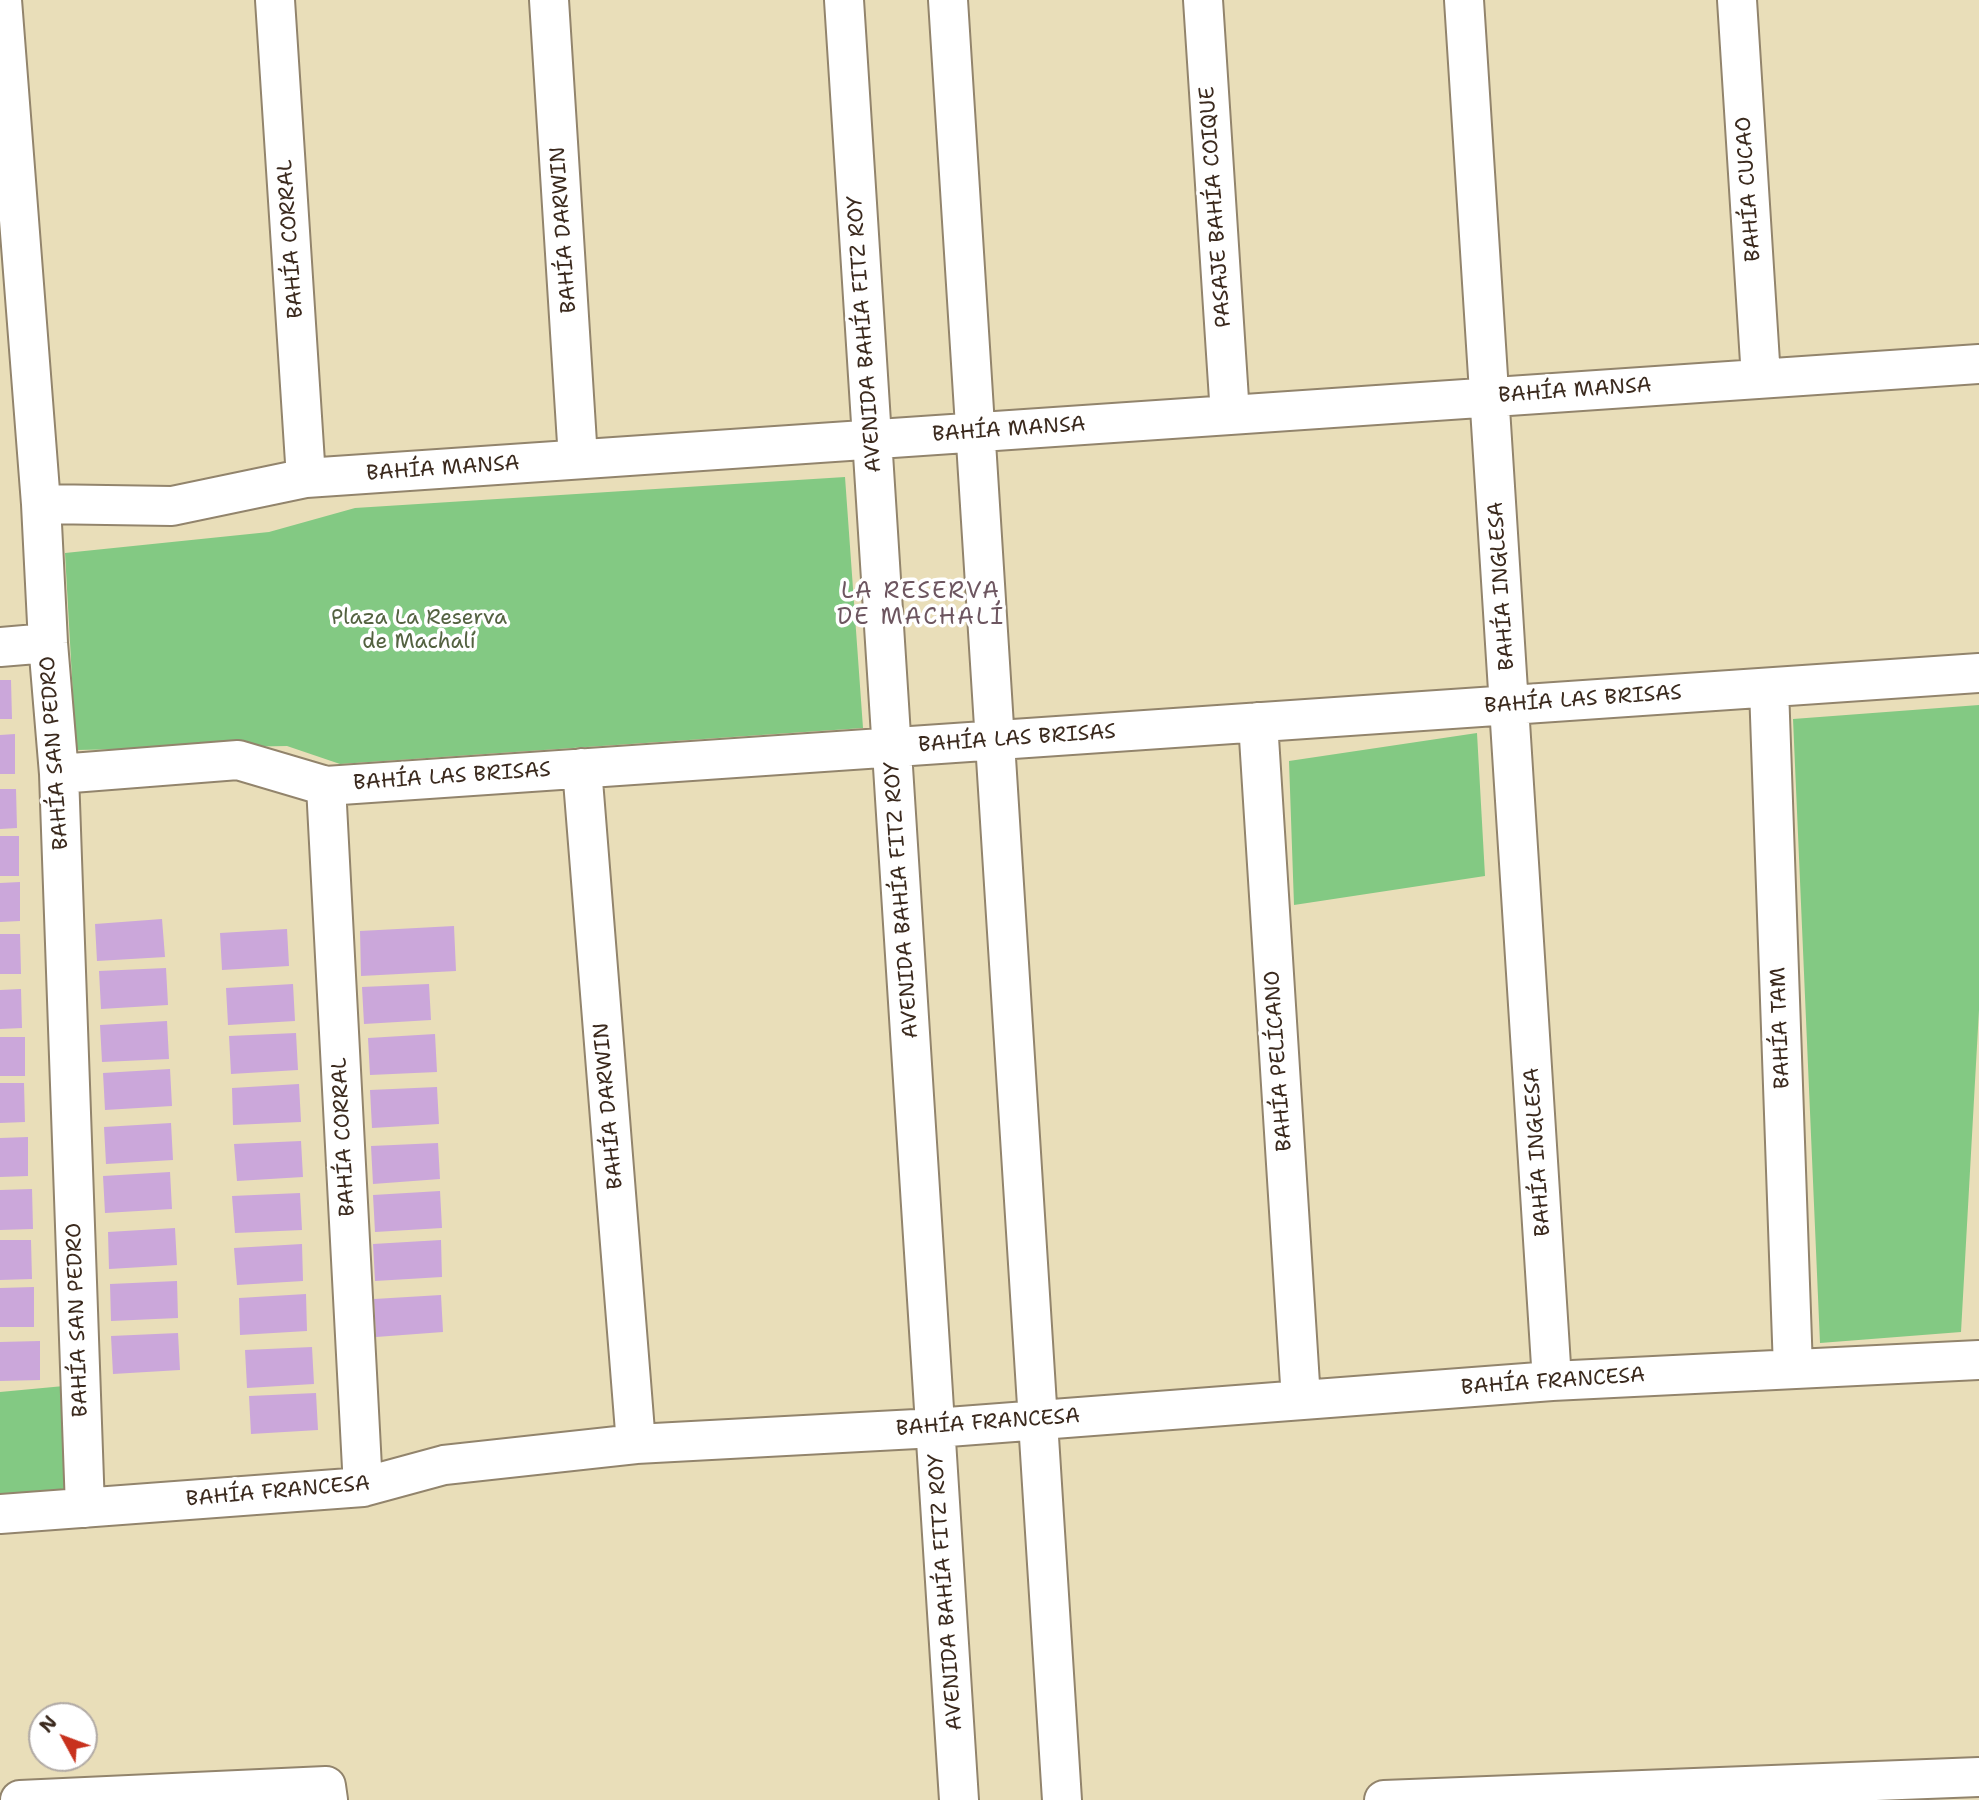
<!DOCTYPE html>
<meta charset="utf-8">
<style>
body{margin:0}
#map{position:relative;width:1979px;height:1800px;overflow:hidden;background:#e9deb9;font-family:"Shantell Sans",sans-serif}
canvas{display:block}
.north{position:absolute;left:28px;top:1702px;width:70px;height:70px;box-sizing:border-box;background:#fff;border:2px solid #b1aaa5;border-radius:50%;rotate:311deg;font-size:19px;font-weight:700;line-height:28px;text-align:center;color:#3b2a1e}
.north::after{content:'';display:block;margin:auto;width:24px;height:32px;background:#c8321e;clip-path:polygon(50% 0,100% 100%,50% 72%,0 100%)}
</style>
<div id="map">
<canvas width="1979" height="1800"></canvas>
<div class="north">N</div>
</div>
<script>
const ctx = document.querySelector('canvas').getContext('2d');
ctx.lineJoin = 'round';
function fill(path, color) { ctx.fillStyle = color; ctx.fill(path, 'evenodd'); }
function stroke(path, color, width, dash) { ctx.strokeStyle = color; ctx.lineWidth = width; ctx.lineCap = dash ? 'butt' : 'round'; ctx.setLineDash(dash || []); ctx.stroke(path); }
function label(font, color, halo, rows, align = 'center') {
  ctx.font = font + ' "Shantell Sans",sans-serif'; ctx.lineWidth = 7; ctx.setLineDash([]); ctx.textBaseline = 'middle'; ctx.strokeStyle = halo; ctx.fillStyle = color; for (const [text, x, y, turn = 0] of rows) {
    ctx.save(); ctx.translate(x, y); ctx.rotate((+turn || 0) * Math.PI / 180); ctx.textAlign = isNaN(turn) ? turn : align; if (halo) ctx.strokeText(text, 0, 0); ctx.fillText(text, 0, 0); ctx.restore();
  }
}
const green = new Path2D(`
 M845 477 863 728 340 764 287 746 76 750 65 553 269 532 355 508Z
 M1979 705V1010L1961 1332 1820 1343 1793 719Z
 M1477 733 1485 876 1294 905 1289 761Z
 M64 1386 73 1497 0 1503V1392Z`);
const building = new Path2D(`
 M0 680H11L12 719H0Z
 M15 734V774H0V735Z
 M0 789H16L17 828 0 829Z
 M0 836H19V876H0Z
 M20 882V921L0 922V883Z
 M162 919 165 957 97 961 95 924Z
 M454 926 456 971 361 976 360 931Z
 M287 929 289 966 222 970 220 933Z
 M0 934H20L21 974H0Z
 M166 968 168 1005 101 1009 99 971Z
 M293 984 295 1021 228 1025 226 988Z
 M429 984 431 1020 364 1024 362 987Z
 M21 989 22 1028 0 1029V990Z
 M167 1021 169 1059 102 1062 100 1025Z
 M296 1033 298 1070 231 1074 229 1036Z
 M435 1034 437 1072 370 1075 368 1038Z
 M0 1037H25V1076H0Z
 M170 1069 172 1106 105 1110 103 1073Z
 M0 1083H24L25 1122 0 1123Z
 M299 1084 301 1122 233 1125 232 1088Z
 M437 1087 439 1124 372 1128 370 1090Z
 M171 1123 173 1160 106 1164 104 1127Z
 M28 1137V1176L0 1177V1138Z
 M301 1141 303 1177 237 1181 234 1144Z
 M438 1143 440 1179 373 1184 371 1146Z
 M170 1172 172 1209 105 1213 103 1176Z
 M32 1189 33 1229 0 1230V1190Z
 M440 1191 442 1228 375 1232 373 1195Z
 M300 1193 302 1230 235 1233 232 1196Z
 M175 1228 177 1265 109 1269 108 1232Z
 M0 1240H31L32 1279 0 1280Z
 M441 1240 442 1277 375 1281 373 1244Z
 M302 1244 303 1281 237 1285 234 1248Z
 M177 1281 178 1318 111 1321 110 1284Z
 M34 1287V1327H0V1288Z
 M306 1294 307 1331 240 1335 239 1298Z
 M441 1295 443 1332 376 1337 374 1299Z
 M178 1333 180 1370 113 1374 111 1336Z
 M40 1341V1380L0 1381V1342Z
 M312 1347 314 1384 247 1388 245 1350Z
 M316 1393 318 1430 251 1434 249 1396Z`);
const street = new Path2D(`
 M2 0 41 504 48 643 59 774 85 1508
 M275 0 306 478
 M549 0 578 459
 M844 0 959 1800
 M948 0 1062 1800
 M1203 0 1230 415
 M1464 0 1552 1381
 M1737 0 1761 378
 M41 504 172 506 306 478 1979 364
 M0 647 48 643
 M1769 688 1793 1369
 M1258 722 1301 1400
 M582 768 636 1444
 M59 774 238 760 326 786 1979 673
 M326 786 363 1487
 M0 1514 363 1487 444 1465 636 1444 935 1428 1552 1381 1979 1360
 M20 1800 326 1786 328 1800
 M1384 1800 1979 1777`);
const streetNames = [
 ["BAHÍA CUCAO",1749,189,-94],
 ["PASAJE BAHÍA COIQUE",1216,207,-94],
 ["BAHÍA DARWIN",564,230,-94],
 ["BAHÍA CORRAL",291,239,-94],
 ["AVENIDA BAHÍA FITZ ROY",865,334,-94],
 ["BAHÍA MANSA",1575,391,-4],
 ["BAHÍA MANSA",1009,430,-4],
 ["BAHÍA MANSA",443,469,-4],
 ["BAHÍA INGLESA",1502,586,-94],
 ["BAHÍA LAS BRISAS",1583,700,-4],
 ["BAHÍA LAS BRISAS",1017,739,-4],
 ["BAHÍA SAN PEDRO",55,753,-94],
 ["BAHÍA LAS BRISAS",452,777,-4],
 ["AVENIDA BAHÍA FITZ ROY",902,900,-94],
 ["BAHÍA TAM",1781,1028,-92],
 ["BAHÍA PELÍCANO",1279,1061,-94],
 ["BAHÍA DARWIN",609,1106,-95],
 ["BAHÍA CORRAL",344,1137,-93],
 ["BAHÍA INGLESA",1538,1152,-94],
 ["BAHÍA SAN PEDRO",78,1320,-92],
 ["BAHÍA FRANCESA",1553,1382,-4],
 ["BAHÍA FRANCESA",988,1423,-4],
 ["BAHÍA FRANCESA",278,1492,-5],
 ["AVENIDA BAHÍA FITZ ROY",946,1592,-94]
];
const parkNames = [
 ["Plaza La Reserva",419,619],
 ["de Machalí",419,643]
];
const neighbourhoodNames = [
 ["LA RESERVA",921,592],
 ["DE MACHALÍ",921,618]
];
fill(green, '#83c983');
fill(building, '#cba7da');
stroke(street, '#92846c', 42);
stroke(street, '#fff', 38);
label('21px', '#3b2a1e', '#fff', streetNames);
label('21px', '#546241', '#fff', parkNames);
ctx.letterSpacing = '2px';
label('23px', '#6d5660', '#fff', neighbourhoodNames);
ctx.letterSpacing = '0px';
</script>
